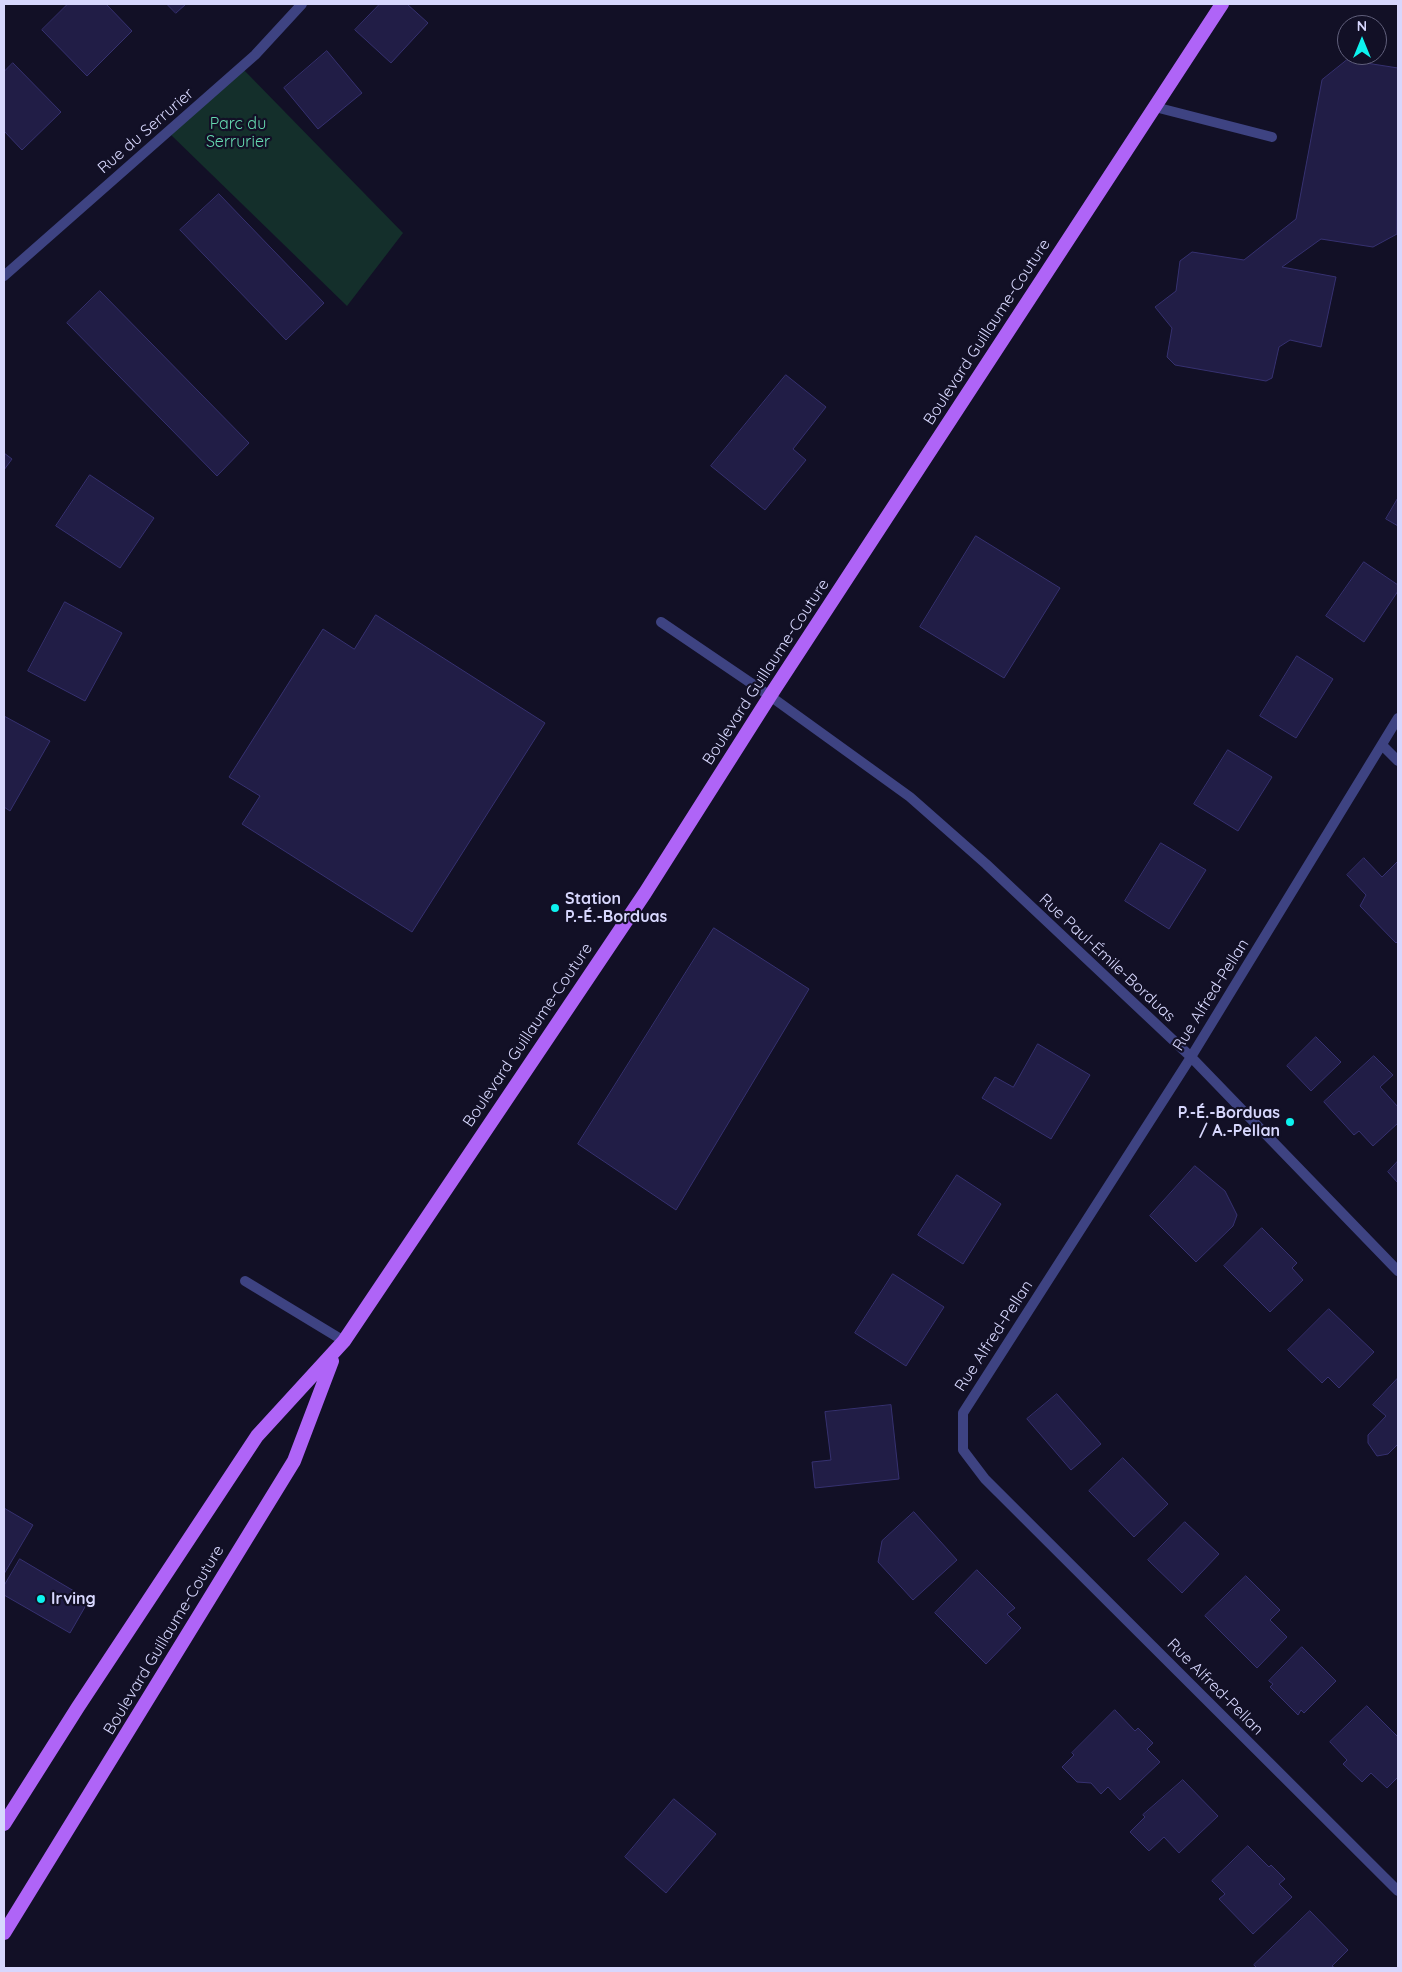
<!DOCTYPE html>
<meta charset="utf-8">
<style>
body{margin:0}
#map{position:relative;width:1402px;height:1972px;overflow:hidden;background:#121026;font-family:Quicksand,sans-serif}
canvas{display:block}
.frame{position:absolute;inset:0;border:5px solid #d7d7fd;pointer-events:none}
.north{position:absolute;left:1337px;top:15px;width:50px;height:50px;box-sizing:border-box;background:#121026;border:1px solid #61607c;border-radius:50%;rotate:0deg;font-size:14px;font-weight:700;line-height:20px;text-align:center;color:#d7d7fd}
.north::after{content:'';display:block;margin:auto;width:18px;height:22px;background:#0df3ef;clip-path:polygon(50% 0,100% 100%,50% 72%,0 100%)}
</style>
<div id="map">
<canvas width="1402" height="1972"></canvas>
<div class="frame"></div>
<div class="north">N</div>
</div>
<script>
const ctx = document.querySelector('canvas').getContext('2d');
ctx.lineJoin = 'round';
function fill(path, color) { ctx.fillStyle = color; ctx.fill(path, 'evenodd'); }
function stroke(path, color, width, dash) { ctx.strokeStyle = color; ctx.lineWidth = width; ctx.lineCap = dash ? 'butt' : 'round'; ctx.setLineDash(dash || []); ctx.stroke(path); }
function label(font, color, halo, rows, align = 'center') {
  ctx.font = font + ' Quicksand,sans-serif'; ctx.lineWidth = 4.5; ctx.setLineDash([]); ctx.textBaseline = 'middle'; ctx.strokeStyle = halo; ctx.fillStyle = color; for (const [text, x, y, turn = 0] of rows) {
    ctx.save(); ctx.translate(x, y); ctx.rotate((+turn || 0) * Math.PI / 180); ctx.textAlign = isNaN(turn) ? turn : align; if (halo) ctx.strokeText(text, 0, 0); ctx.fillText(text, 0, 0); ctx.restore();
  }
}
const green = new Path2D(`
 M241 67 403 233 347 306 168 132Z`);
const building = new Path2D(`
 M68 4H106L132 31 87 76 42 30Z
 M167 4H186L176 13Z
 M380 4H407L428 23 391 63 355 30Z
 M327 51 362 93 318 129 284 88Z
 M1347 60 1398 68 1397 234 1373 247 1321 239 1282 267 1336 277 1321 347 1290 340 1279 347 1272 378 1266 381 1175 365 1167 357 1172 328 1155 307 1176 291 1180 261 1192 252 1244 260 1296 219 1322 80Z
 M13 63 61 112 22 150 4 131V72Z
 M219 194 324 303 286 340 180 230Z
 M100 291 249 443 217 476 67 323Z
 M786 375 826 407 793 449 806 460 765 510 711 466Z
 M4 453 12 459 4 470Z
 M90 475 154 518 120 568 56 526Z
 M1398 498V526L1386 519Z
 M976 536 1060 588 1004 678 920 627Z
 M1364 562 1398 585V591L1364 642 1326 616Z
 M65 602 122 633 85 701 28 671Z
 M376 615 545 723 412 932 242 824 260 796 229 777 323 629 354 649Z
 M1297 656 1333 679 1296 738 1260 716Z
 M4 716 50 741 10 811 4 807Z
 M1228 750 1272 777 1238 831 1194 804Z
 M1161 843 1206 870 1169 929 1125 901Z
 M1364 858 1382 877 1398 861V941L1396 943 1360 906 1366 895 1347 875Z
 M714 928 809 989 676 1210 578 1144Z
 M1316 1037 1341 1062 1311 1091 1287 1066Z
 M1038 1044 1090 1075 1051 1139 982 1098 995 1077 1013 1087Z
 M1374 1056 1393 1075 1380 1087 1398 1107V1123L1373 1146 1359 1131 1354 1135 1324 1102Z
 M1398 1161V1183L1388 1172Z
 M1195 1166 1225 1191 1237 1215 1233 1226 1196 1262 1150 1216Z
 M957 1175 1001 1204 963 1264 918 1235Z
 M1262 1228 1297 1263 1292 1268 1303 1280 1270 1312 1224 1266Z
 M893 1274 944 1307 906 1366 855 1333Z
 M1329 1309 1374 1352 1339 1388 1328 1377 1322 1383 1288 1350Z
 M1398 1378V1444L1388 1454 1377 1456 1368 1443V1435L1386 1416 1373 1405Z
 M1057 1394 1101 1444 1071 1470 1027 1419Z
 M891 1405 899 1479 815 1488 812 1462 831 1460 825 1412Z
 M1123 1458 1168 1504 1134 1537 1089 1491Z
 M4 1508 33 1525 4 1574Z
 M914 1512 957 1560 913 1600 878 1562 882 1541Z
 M1185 1522 1219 1554 1182 1593 1148 1560Z
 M20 1559 89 1600 70 1633 4 1595V1586Z
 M977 1570 1015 1608 1007 1614 1021 1628 986 1664 935 1613Z
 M1246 1576 1280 1610 1270 1620 1287 1637 1257 1668 1205 1616Z
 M1302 1647 1336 1681 1304 1713 1301 1710 1298 1715 1270 1687 1273 1684 1269 1681Z
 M1367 1706 1398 1737V1777L1387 1788 1371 1773 1362 1782 1343 1764 1347 1760 1330 1742Z
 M1115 1710 1135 1731 1138 1728 1153 1743 1147 1749 1160 1762 1120 1800 1108 1787 1101 1794 1091 1783 1077 1782 1062 1767 1074 1755 1072 1753Z
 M1183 1780 1218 1816 1179 1853 1164 1837 1149 1851 1130 1832 1145 1817 1143 1815Z
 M674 1799 716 1834 666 1893 625 1857Z
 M1248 1846 1269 1867 1271 1865 1285 1879 1279 1884 1292 1897 1253 1934 1219 1899 1225 1894 1212 1881Z
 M1310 1911 1348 1950 1332 1966 1335 1968H1257L1254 1965Z`);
const service = new Path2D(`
 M1155 107 1272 137
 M661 622 770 696
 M245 1281 344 1341`);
const minor = new Path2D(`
 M4 276 255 55 302 4
 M770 696 910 797 986 864 1191 1057 1398 1271
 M1398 718 1191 1057 963 1413V1450L985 1479 1398 1891
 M1382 745 1398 761`);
const primary = new Path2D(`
 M4 1824 78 1707 257 1436 344 1341 645 893 770 696 1222 4
 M4 1933 294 1461 332 1361`);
const markers = [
 [555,908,5,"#0df3ef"],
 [1290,1122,5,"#0df3ef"],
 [41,1599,5,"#0df3ef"]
];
const parkNames = [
 ["Parc du",238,124],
 ["Serrurier",238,142]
];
const streetNames = [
 ["Rue du Serrurier",146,131,-41],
 ["Boulevard Guillaume-Couture",987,332,-57],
 ["Boulevard Guillaume-Couture",766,672,-57],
 ["Rue Paul-Émile-Borduas",1107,958,43],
 ["Rue Alfred-Pellan",1211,995,-58],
 ["Boulevard Guillaume-Couture",528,1035,-56],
 ["Rue Alfred-Pellan",994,1336,-57],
 ["Boulevard Guillaume-Couture",164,1640,-59],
 ["Rue Alfred-Pellan",1215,1687,45]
];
const poiNames = [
 ["Station",565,899],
 ["P.-É.-Borduas",565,917],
 ["P.-É.-Borduas",1280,1113,"right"],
 ["/ A.-Pellan",1280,1131,"right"],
 ["Irving",51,1599]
];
fill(green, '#142f2b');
fill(building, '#211d46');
stroke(building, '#363170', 1);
stroke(service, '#3e4382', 10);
stroke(minor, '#3e4382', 10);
stroke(primary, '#af64f7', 14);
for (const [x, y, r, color] of markers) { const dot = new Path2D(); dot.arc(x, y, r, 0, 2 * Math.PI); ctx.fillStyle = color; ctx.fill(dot); stroke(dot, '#121026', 2); }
label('16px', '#66dab0', '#121026', parkNames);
label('16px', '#d7d7fd', '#121026', streetNames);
label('bold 16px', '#d7d7fd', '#121026', poiNames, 'left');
</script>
